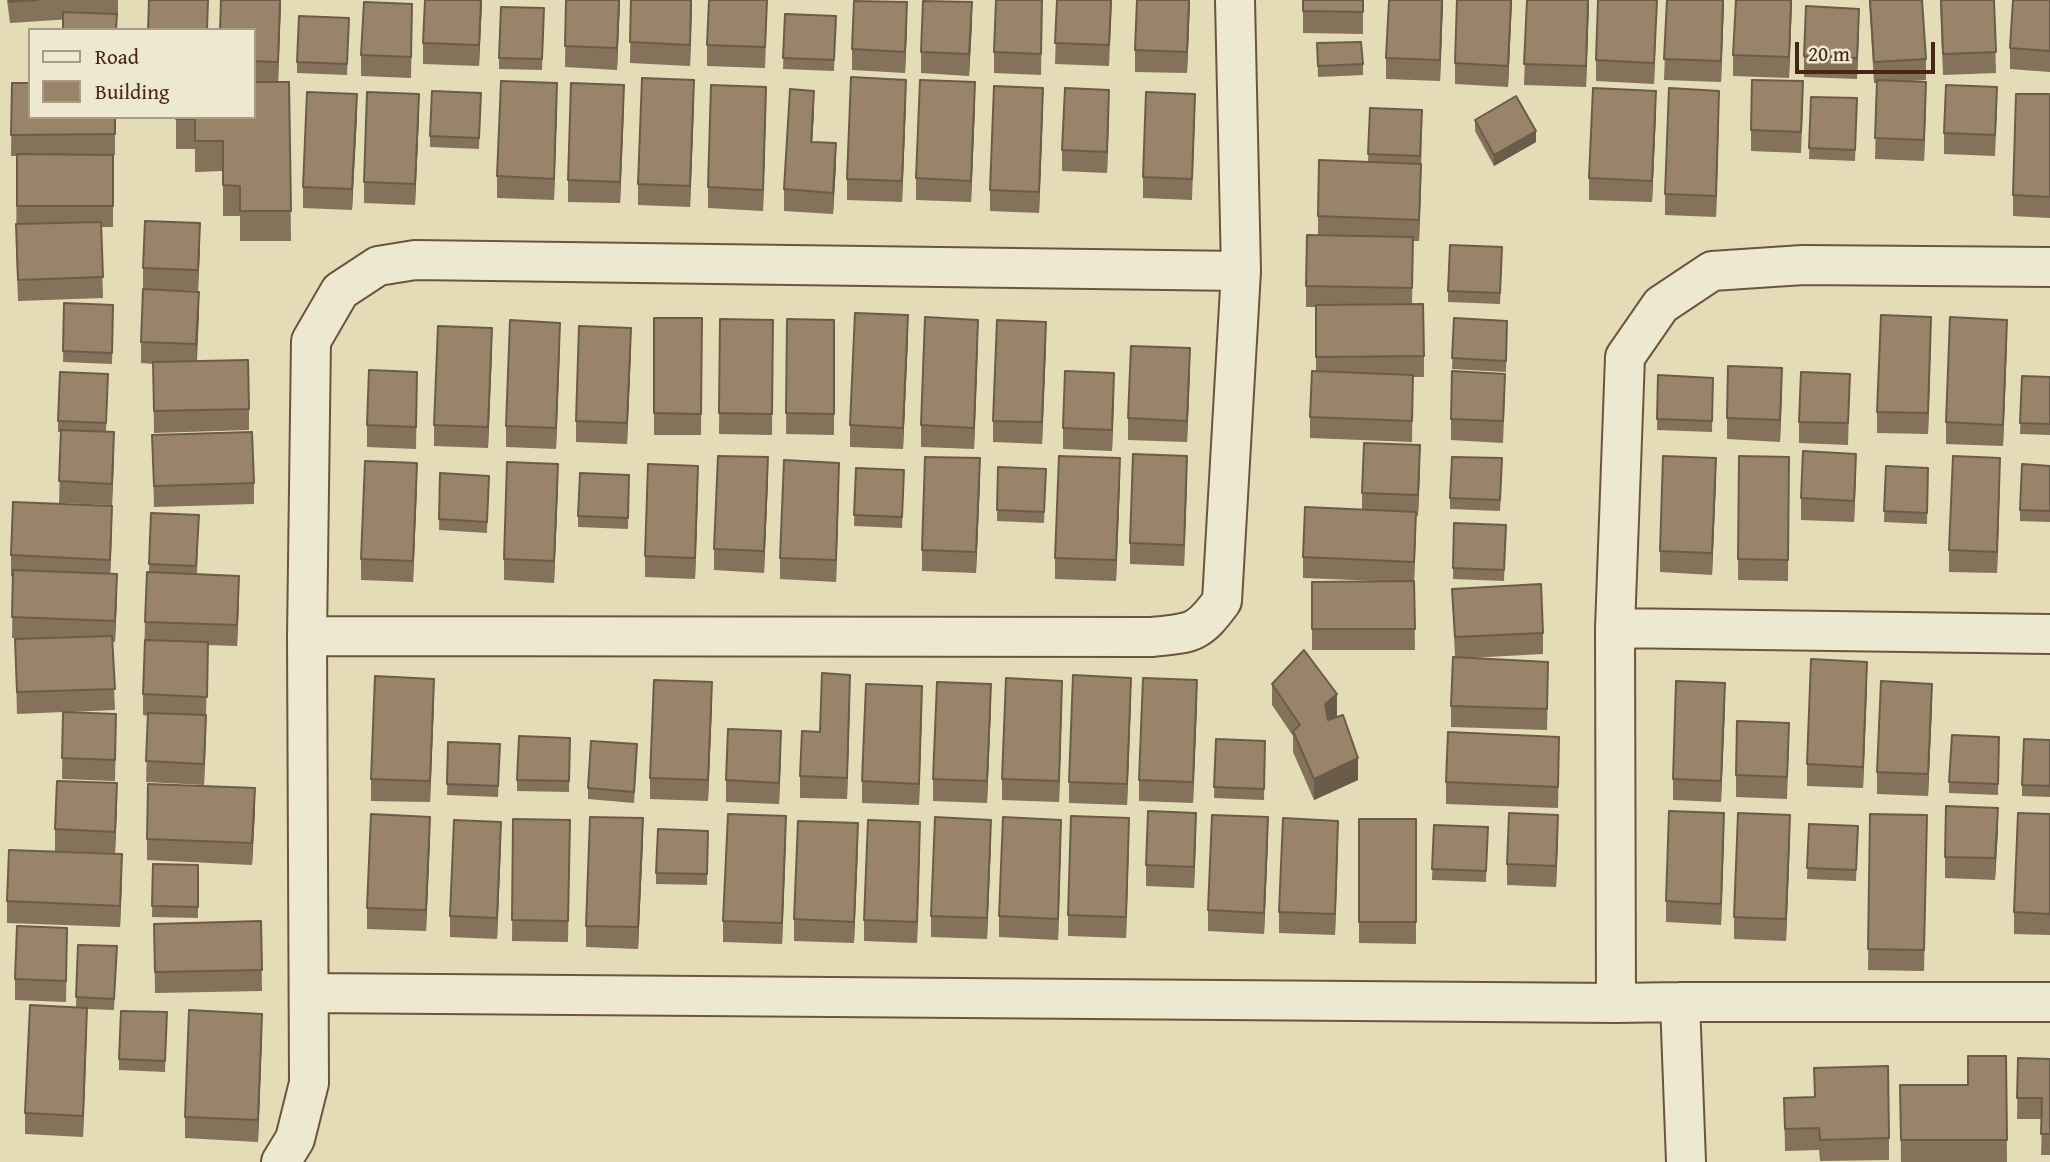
<!DOCTYPE html>
<style>
body{margin:0}
#map{position:relative;width:2050px;height:1162px;overflow:hidden;background:#e4dbb7;font-family:"Gentium Book Plus",serif}
canvas{display:block}
.legend{position:absolute;left:28px;top:28px;width:228px;height:91px;box-sizing:border-box;background:#ede8d0;border:2px solid #ab9a86;margin:0;padding:9px 12px;list-style:none;font-size:21px;color:#472617}
.legend li{display:flex;align-items:center;gap:14px;height:35px}
.legend b{width:35px;border:2px solid #ab9a86}
.scale{position:absolute;left:1795px;top:42px;width:140px;height:32px;box-sizing:border-box;border:4px solid #472617;border-top:0;padding-left:9px;font-size:21px;line-height:24px;white-space:nowrap;color:#472617;-webkit-text-stroke:5px #ede8d0;paint-order:stroke}
</style>
<div id="map">
<canvas width="2050" height="1162"></canvas>
<ul class="legend">
<li><b style="height:9px;background:#ede8d0"></b>Road</li>
<li><b style="height:19px;background:#99846a"></b>Building</li>
</ul>
<div class="scale">20 m</div>
</div>
<script>
const ctx = document.querySelector('canvas').getContext('2d');
ctx.lineJoin = 'round';
function stroke(path, color, width, dash) { ctx.strokeStyle = color; ctx.lineWidth = width; ctx.lineCap = dash ? 'butt' : 'round'; ctx.setLineDash(dash || []); ctx.stroke(path); }
function fill(path, color) { ctx.fillStyle = color; ctx.fill(path, 'evenodd'); }
const street = new Path2D(`
 M1615 628 2050 634
 M307 636 1152 637C1192 633 1198 634 1222 601L1241 271 1235 0
 M309 993 1616 1003 1680 1002H2050
 M1680 1002 1686 1162
 M1616 1003 1615 628 1625 357 1661 305 1712 271 1803 265 2050 267
 M281 1162 295 1139 309 1083 307 636 311 341 340 291 378 266 415 260 1241 271`);
const wall = new Path2D(`
 M7 0H118V16L10 23Z
 M281 0 278 82H289L291 241H240V216H223V171L195 172V149H176V117L254 82V30Z
 M482 0 479 66 423 64V43Z
 M566 0H620L617 70 565 67Z
 M631 0H692L690 66 630 63Z
 M1057 0H1112L1109 66 1055 64Z
 M1190 0 1187 73 1135 72V50Z
 M1303 0H1363V34L1303 33Z
 M1443 0 1440 81 1386 79V58Z
 M1512 0 1508 87 1455 84V63Z
 M1527 0H1589L1586 87 1524 85Z
 M1657 0 1654 84 1596 81V60Z
 M1667 0H1724L1721 82 1664 80Z
 M1792 0 1789 78 1733 76V55Z
 M1869 0H1922L1926 59V80L1909 81 1926 103 1924 161 1875 159 1877 83H1874Z
 M1940 0H1994L1996 73 1943 75Z
 M2050 0V72L2010 69V48Z
 M767 14 765 68 707 66V45Z
 M785 14 836 16 834 71 783 69Z
 M349 18 347 75 297 73V62Z
 M544 19 542 70 499 69V58Z
 M1042 21 1041 75 994 73V52Z
 M972 23 969 76 921 73V52Z
 M907 24 905 73 852 70V49Z
 M412 25 411 78 361 76V55Z
 M1859 30 1857 79 1804 77V56Z
 M1317 43 1363 64V75L1318 77Z
 M12 83 115 117V155H113V227H101L103 298 18 301 16 246 17 156H11Z
 M481 93 479 149 430 147V136Z
 M2050 94V218L2013 216V195Z
 M1811 97 1857 98 1855 161 1809 159Z
 M694 101 690 207 638 205V184Z
 M906 101 902 202 847 200V179Z
 M1803 103 1801 153 1751 151V130Z
 M557 104 554 200 497 198V176Z
 M975 104 971 202 916 200V178Z
 M624 106 620 203 568 202V180Z
 M766 108 763 211 708 208V187Z
 M1370 108 1422 110 1421 185 1419 241H1413L1412 304 1424 356V377H1413L1412 442 1310 438V417L1316 371V307H1306V286L1318 235V216L1368 162Z
 M1997 108 1995 156 1944 154V133Z
 M1043 109 1039 213 990 211V190Z
 M1109 111 1107 173 1062 171V150Z
 M814 112 812 142 836 164 833 214 784 211V189Z
 M1656 112 1652 202 1589 200V178Z
 M1719 112 1716 217 1665 215V194Z
 M357 115 352 210 303 208V187Z
 M419 115 415 205 364 203V182Z
 M1195 115 1192 200 1143 198V177Z
 M1475 120 1536 142 1494 166 1475 131Z
 M200 244 198 291 143 289V268Z
 M1502 258 1500 304 1448 302V291Z
 M64 303 113 305 112 364 63 362Z
 M199 313 197 361 249 409V430L154 433 153 364 141 363V342Z
 M654 318H702L701 435H654Z
 M1454 318 1507 321 1506 372 1452 369Z
 M720 319 773 320 772 435 719 434Z
 M787 319 834 320V435L786 434Z
 M908 336 903 449 850 447V425Z
 M1931 338 1928 434 1877 433V412Z
 M978 341 974 449 921 447V425Z
 M2007 341 2003 446 1946 444V422Z
 M1046 343 1042 444 993 442V421Z
 M560 344 556 449 506 447V426Z
 M492 349 488 448 434 446V425Z
 M631 349 627 444 576 442V421Z
 M1190 369 1187 442 1128 440V418Z
 M108 374 106 432 114 453 112 505 59 503 61 432H58V421Z
 M1850 374 1848 445 1799 443V422Z
 M1658 375 1713 378 1712 432 1657 430Z
 M2022 376 2050 377V435L2020 434Z
 M1782 389 1780 442 1727 439V418Z
 M417 393 416 449 367 447V425Z
 M1114 395 1112 451 1063 449V428Z
 M1505 395 1503 443 1451 440V419Z
 M152 435 254 483V504L154 507Z
 M1739 456 1789 457 1788 581 1738 580Z
 M1886 466 1928 468 1927 524 1884 522Z
 M2050 466V522L2020 521V510Z
 M998 467 1046 469 1044 523 997 521Z
 M1420 467 1418 516H1416L1414 581 1415 650H1312V582L1378 581 1303 578V557L1362 509V493Z
 M856 468 904 481 902 528 854 526Z
 M1502 469 1500 511 1450 509V498Z
 M440 473 489 476 487 533 439 530Z
 M629 475 628 529 578 527V516Z
 M1856 475 1854 522 1801 520V498Z
 M1187 478 1184 566 1130 564V543Z
 M768 479 764 573 714 570V549Z
 M1120 479 1116 581 1055 579V558Z
 M1716 479 1712 575 1660 572V551Z
 M2000 479 1997 573 1949 572V550Z
 M980 480 976 573 922 571V550Z
 M417 484 413 582 361 580V559Z
 M839 484 836 582 780 579V558Z
 M558 485 554 583 504 580V559Z
 M698 488 695 579 645 577V556Z
 M151 513 199 515 197 574 239 597 237 646 208 645 204 785 146 782 148 716 143 715V694L145 622 149 572Z
 M1454 523 1506 525 1504 581 1453 579Z
 M112 527 110 574 117 595 115 642H112L115 710 69 712 116 735 115 781 62 779 63 712 17 714 15 639 27 638H12L13 576H11V555Z
 M1452 589 1543 633V654L1468 658 1548 683 1547 730 1451 727V706L1455 657Z
 M1867 683 1863 788 1807 786V764Z
 M1272 684 1337 716 1335 718 1358 780 1314 800 1293 752V736L1272 705Z
 M850 696 847 799 800 798V776L820 732Z
 M1131 699 1127 805 1069 803V782Z
 M434 700 430 802 371 801V779Z
 M1197 701 1193 803 1139 801V780Z
 M1062 702 1059 802 1002 800V779Z
 M712 703 708 801 650 799V778Z
 M991 705 987 803 933 801V779Z
 M1725 705 1721 802 1673 800V779Z
 M1932 705 1928 796 1877 794V772Z
 M922 707 919 805 862 803V781Z
 M1999 737 1998 795 1949 793V782Z
 M570 738 569 792 517 791V780Z
 M1216 739 1265 741 1264 800 1214 798Z
 M2050 740V797L2022 796V785Z
 M448 742 500 744 498 797 447 795Z
 M1789 744 1787 799 1736 797V775Z
 M781 753 779 804 726 802V780Z
 M637 755 634 803 588 799V788Z
 M1559 758 1558 808 1446 804V782Z
 M117 805 115 853 55 851V829Z
 M255 810 252 865 147 860V839Z
 M1870 814 1927 836 1924 971 1868 970Z
 M2050 814V935L2014 934V912Z
 M513 819 570 820 568 942 512 941Z
 M1359 819H1416V944L1359 943Z
 M1809 824 1858 826 1856 881 1807 879Z
 M1434 825 1488 827 1486 882 1432 880Z
 M1998 829 1995 880 1945 878V857Z
 M708 831 707 885 656 884V873Z
 M1196 834 1194 888 1146 886V865Z
 M1724 834 1721 925 1666 922V901Z
 M1558 836 1556 887 1507 885V864Z
 M1790 836 1786 941 1734 939V917Z
 M786 837 782 944 723 942V921Z
 M430 838 426 931 367 929V908Z
 M1268 838 1264 934 1208 931V910Z
 M1129 839 1126 938 1068 936V915Z
 M643 840 638 949 586 947V926Z
 M991 841 987 939 931 937V916Z
 M1061 841 1058 940 999 937V916Z
 M1338 842 1335 935 1279 933V912Z
 M501 843 497 939 450 937V916Z
 M920 843 917 943 864 941V920Z
 M858 844 854 943 794 941V919Z
 M153 864 198 865V918L152 917Z
 M122 876 120 927 7 923V901Z
 M261 921 262 991 155 993 154 924Z
 M78 945 117 946 114 1010 87 1009 83 1137 25 1134V1113L76 1007Z
 M67 950 66 1002 15 1000V979Z
 M167 1012 165 1072 119 1070V1059Z
 M262 1035 258 1142 185 1138V1117Z
 M2006 1056 2007 1162H1901L1900 1085H1968Z
 M2018 1058 2050 1059V1155H2041L2042 1119H2017Z
 M1814 1068 1889 1138V1160L1820 1161 1819 1150 1785 1151 1784 1098 1814 1097Z`);
const shadedWall = new Path2D(`
 M280 0H281L278 83V62Z
 M481 0H482L479 66V45Z
 M619 0H620L617 70V48Z
 M691 0H692L690 66V45Z
 M1189 0H1190L1187 73V52Z
 M1442 0H1443L1440 81V60Z
 M1511 0H1512L1508 87V66Z
 M1588 0H1589L1586 87V66Z
 M1657 0 1654 84V63Z
 M1723 0H1724L1721 82V61Z
 M1791 0H1792L1789 78V57Z
 M907 2V24L905 73V52Z
 M972 2V23L969 76V54Z
 M1859 9V30L1857 79V58Z
 M694 80V101L690 207V186Z
 M906 80V101L902 202V181Z
 M975 82V104L971 202V181Z
 M1926 82V103L1924 161V140Z
 M557 83V104L554 200V179Z
 M624 85V106L620 203V182Z
 M766 87V108L763 211V190Z
 M1043 88V109L1039 213V192Z
 M1109 90V111L1107 173V152Z
 M814 91V112L811 163V142Z
 M1656 91V112L1652 202V181Z
 M1719 91V112L1716 217V196Z
 M357 94V115L352 210V189Z
 M419 94V115L415 205V184Z
 M1536 131V142L1494 166V155Z
 M836 143V164L833 214V193Z
 M1421 164V185L1419 241V220Z
 M200 223V244L198 291V270Z
 M199 292V313L196 365V344Z
 M908 315V336L903 449V428Z
 M1931 317V338L1928 434V413Z
 M978 320V341L974 449V428Z
 M2007 320V341L2003 446V425Z
 M1046 322V343L1042 444V422Z
 M560 323V344L556 449V428Z
 M492 328V349L488 448V427Z
 M631 328V349L627 444V423Z
 M1190 348V369L1187 442V421Z
 M1782 368V389L1780 442V420Z
 M1114 373V395L1112 451V430Z
 M114 432V453L112 505V484Z
 M1420 445V467L1418 516V495Z
 M1856 454V475L1854 522V501Z
 M1187 456V478L1184 566V545Z
 M768 457V479L764 573V551Z
 M980 458V480L976 573V552Z
 M1120 458V479L1116 581V560Z
 M1716 458V479L1712 575V553Z
 M2000 458V479L1997 573V552Z
 M417 463V484L413 582V561Z
 M839 463V484L836 582V560Z
 M558 464V485L554 583V561Z
 M698 466V488L695 579V558Z
 M112 506V527L110 581V560Z
 M1416 512V533L1414 583V562Z
 M117 574V595L115 642V621Z
 M239 576V597L237 646V625Z
 M1867 662V683L1863 788V767Z
 M850 675V696L847 799V778Z
 M1131 678V699L1127 805V784Z
 M434 679V700L430 802V781Z
 M1197 680V701L1193 803V782Z
 M1062 681V702L1059 802V781Z
 M712 682V703L708 801V780Z
 M1725 683V705L1721 802V781Z
 M991 684V705L987 803V781Z
 M1932 684V705L1928 796V774Z
 M922 686V707L919 805V784Z
 M1337 694V716L1325 726V704Z
 M206 715V736L204 785V764Z
 M781 731V753L779 804V783Z
 M1358 758V780L1314 800V779Z
 M117 783V805L115 853V832Z
 M255 788V810L252 865V843Z
 M1998 808V829L1995 880V858Z
 M1196 813V834L1194 888V867Z
 M1724 813V834L1721 925V904Z
 M1558 815V836L1556 887V866Z
 M1790 815V836L1786 941V919Z
 M786 816V837L782 944V923Z
 M430 817V838L426 931V910Z
 M1268 817V838L1264 934V913Z
 M643 818V840L638 949V927Z
 M1129 818V839L1126 938V917Z
 M991 820V841L987 939V918Z
 M1061 820V841L1058 940V919Z
 M1338 821V842L1335 935V914Z
 M501 822V843L497 939V918Z
 M920 822V843L917 943V922Z
 M858 823V844L854 943V922Z
 M122 854V876L120 927V906Z
 M87 1008V1029L83 1137V1116Z
 M262 1014V1035L258 1142V1120Z`);
const building = new Path2D(`
 M9 0H38L10 2Z
 M149 0H208L207 30H148Z
 M221 0H280L278 62 254 61V30H220Z
 M425 0H481L479 45 423 43Z
 M566 0H619L617 48 565 46Z
 M631 0H691L690 45 630 42Z
 M709 0H767L765 47 707 45Z
 M996 0H1042L1041 54 994 52Z
 M1057 0H1111L1109 45 1055 43Z
 M1137 0H1189L1187 52 1135 50Z
 M1303 0H1363V12L1303 11Z
 M1389 0H1442L1440 60 1386 58Z
 M1457 0H1511L1508 66 1455 63Z
 M1527 0H1588L1586 66 1524 64Z
 M1598 0H1657L1654 63 1596 60Z
 M1667 0H1723L1721 61 1664 59Z
 M1736 0H1791L1789 57 1733 55Z
 M1870 0H1922L1926 59 1874 62Z
 M1941 0H1994L1996 52 1943 54Z
 M2013 0H2050V51L2010 48Z
 M854 1 907 2 905 52 852 49Z
 M923 1 972 2 969 54 921 52Z
 M364 2 412 4 411 57 361 55Z
 M1806 6 1859 9 1857 58 1804 56Z
 M501 7 544 8 542 59 499 58Z
 M63 12 117 14 116 30H63Z
 M785 14 836 16 834 60 783 58Z
 M299 16 349 18 347 64 297 62Z
 M1361 42 1363 64 1318 66 1317 43Z
 M851 77 906 80 902 181 847 179Z
 M642 78 694 80 690 186 638 184Z
 M920 80 975 82 971 181 916 178Z
 M1752 80 1803 81 1801 132 1751 130Z
 M1877 80 1926 82 1924 140 1875 138Z
 M501 81 557 83 554 179 497 176Z
 M254 82H289L291 211H240V186L223 185V141H195V119H176V117H254Z
 M12 83H30V117H115V134L11 135Z
 M571 83 624 85 620 182 568 180Z
 M711 85 766 87 763 190 708 187Z
 M1946 85 1997 87 1995 135 1944 133Z
 M994 86 1043 88 1039 192 990 190Z
 M1065 88 1109 90 1107 152 1062 150Z
 M1593 88 1656 91 1652 181 1589 178Z
 M1669 88 1719 91 1716 196 1665 194Z
 M790 89 814 91 811 142 836 143 833 193 784 189Z
 M432 91 481 93 479 138 430 136Z
 M307 92 357 94 352 189 303 187Z
 M367 92 419 94 415 184 364 182Z
 M1146 92 1195 94 1192 179 1143 177Z
 M2016 94H2050V197L2013 195Z
 M1516 96 1536 131 1494 155 1475 120Z
 M1811 97 1857 98 1855 150 1809 148Z
 M1370 108 1422 110 1420 156 1368 154Z
 M17 154 113 155V206H17Z
 M1319 160 1421 164 1419 220 1318 216Z
 M145 221 200 223 198 270 143 268Z
 M101 222 103 277 18 280 16 224Z
 M1307 235 1413 237 1412 288 1306 286Z
 M1450 245 1502 247 1500 293 1448 291Z
 M143 289 199 292 196 344 141 342Z
 M64 303 113 305 112 353 63 351Z
 M1423 304 1424 356 1316 357V305Z
 M855 313 908 315 903 428 850 425Z
 M1881 315 1931 317 1928 413 1877 412Z
 M925 317 978 320 974 428 921 425Z
 M1950 317 2007 320 2003 425 1946 422Z
 M654 318H702L701 414 654 413Z
 M1454 318 1507 321 1506 361 1452 358Z
 M720 319 773 320 772 414 719 413Z
 M787 319 834 320V414L786 413Z
 M510 320 560 323 556 428 506 426Z
 M997 320 1046 322 1042 422 993 421Z
 M438 326 492 328 488 427 434 425Z
 M579 326 631 328 627 423 576 421Z
 M1131 346 1190 348 1187 421 1128 418Z
 M248 360 249 409 154 411 153 362Z
 M1728 366 1782 368 1780 420 1727 418Z
 M369 370 417 372 416 427 367 425Z
 M1065 371 1114 373 1112 430 1063 428Z
 M1312 371 1413 375 1412 421 1310 417Z
 M1452 371 1505 374 1503 421 1451 419Z
 M60 372 108 374 106 423 58 421Z
 M1801 372 1850 374 1848 423 1799 422Z
 M1658 375 1713 378 1712 421 1657 419Z
 M2022 376 2050 377V424L2020 423Z
 M61 430 114 432 112 484 59 481Z
 M252 432 254 483 154 486 152 435Z
 M1364 443 1420 445 1418 495 1362 493Z
 M1803 451 1856 454 1854 501 1801 498Z
 M1133 454 1187 456 1184 545 1130 543Z
 M718 456 768 457 764 551 714 549Z
 M1059 456 1120 458 1116 560 1055 558Z
 M1663 456 1716 458 1712 553 1660 551Z
 M1739 456 1789 457 1788 560 1738 559Z
 M1953 456 2000 458 1997 552 1949 550Z
 M925 457 980 458 976 552 922 550Z
 M1452 457 1502 458 1500 500 1450 498Z
 M784 460 839 463 836 560 780 558Z
 M365 461 417 463 413 561 361 559Z
 M507 462 558 464 554 561 504 559Z
 M648 464 698 466 695 558 645 556Z
 M2022 464 2050 466V511L2020 510Z
 M1886 466 1928 468 1927 513 1884 511Z
 M998 467 1046 469 1044 512 997 510Z
 M856 468 904 470 902 517 854 515Z
 M440 473 489 476 487 522 439 519Z
 M580 473 629 475 628 518 578 516Z
 M13 502 112 506 110 560 11 555Z
 M1305 507 1416 512 1414 562 1303 557Z
 M151 513 199 515 196 566 149 564Z
 M1454 523 1506 525 1504 570 1453 568Z
 M13 570 117 574 115 621 12 617Z
 M147 572 239 576 237 625 145 622Z
 M1414 581 1415 629H1312V582Z
 M1541 584 1543 633 1455 637 1452 589Z
 M112 636 115 689 17 692 15 639Z
 M145 640 208 642 207 697 143 694Z
 M1304 650 1337 694 1325 704 1328 720 1343 715 1358 758 1314 779 1293 731 1300 725 1272 684Z
 M1453 657 1548 662 1547 709 1451 706Z
 M1811 659 1867 662 1863 767 1807 764Z
 M822 673 850 675 847 778 800 776 802 731 820 732Z
 M1073 675 1131 678 1127 784 1069 782Z
 M375 676 434 679 430 781 371 779Z
 M1006 678 1062 681 1059 781 1002 779Z
 M1143 678 1197 680 1193 782 1139 780Z
 M654 680 712 682 708 780 650 778Z
 M1676 681 1725 683 1721 781 1673 779Z
 M1881 681 1932 684 1928 774 1877 772Z
 M937 682 991 684 987 781 933 779Z
 M866 684 922 686 919 784 862 781Z
 M63 712 116 714 115 760 62 758Z
 M148 713 206 715 204 764 146 761Z
 M1737 721 1789 723 1787 777 1736 775Z
 M728 729 781 731 779 783 726 780Z
 M1448 732 1559 737 1558 787 1446 782Z
 M1952 735 1999 737 1998 784 1949 782Z
 M519 736 570 738 569 781 517 780Z
 M1216 739 1265 741 1264 789 1214 787Z
 M2024 739 2050 740V786L2022 785Z
 M591 741 637 744 634 792 588 788Z
 M448 742 500 744 498 786 447 784Z
 M57 781 117 783 115 832 55 829Z
 M148 784 255 788 252 843 147 839Z
 M1946 806 1998 808 1995 858 1945 857Z
 M1148 811 1196 813 1194 867 1146 865Z
 M1669 811 1724 813 1721 904 1666 901Z
 M1509 813 1558 815 1556 866 1507 864Z
 M1738 813 1790 815 1786 919 1734 917Z
 M2018 813 2050 814V914L2014 912Z
 M371 814 430 817 426 910 367 908Z
 M728 814 786 816 782 923 723 921Z
 M1870 814 1927 815 1924 950 1868 949Z
 M1212 815 1268 817 1264 913 1208 910Z
 M1071 816 1129 818 1126 917 1068 915Z
 M590 817 643 818 638 927 586 926Z
 M935 817 991 820 987 918 931 916Z
 M1003 817 1061 820 1058 919 999 916Z
 M1283 818 1338 821 1335 914 1279 912Z
 M513 819 570 820 568 921 512 920Z
 M1359 819H1416V922H1359Z
 M454 820 501 822 497 918 450 916Z
 M868 820 920 822 917 922 864 920Z
 M798 821 858 823 854 922 794 919Z
 M1809 824 1858 826 1856 870 1807 868Z
 M1434 825 1488 827 1486 871 1432 869Z
 M658 829 708 831 707 874 656 873Z
 M9 850 122 854 120 906 7 901Z
 M153 864 198 865V907L152 906Z
 M261 921 262 970 155 972 154 924Z
 M17 926 67 928 66 981 15 979Z
 M78 945 117 946 114 999 76 997Z
 M30 1005 87 1008 83 1116 25 1113Z
 M189 1010 262 1014 258 1120 185 1117Z
 M121 1011 167 1012 165 1061 119 1059Z
 M1968 1056H2006L2007 1140H1901L1900 1085H1968Z
 M2018 1058 2050 1059V1134H2041L2042 1098H2017Z
 M1888 1066 1889 1138 1820 1140 1819 1128 1785 1129 1784 1098 1815 1097 1814 1068Z`);
stroke(street, '#6e533f', 42);
stroke(street, '#ede8d0', 38);
fill(wall, '#84725b');
fill(shadedWall, '#6b5c4a');
fill(building, '#99846a');
stroke(building, '#6b5c4a', 2);
</script>
